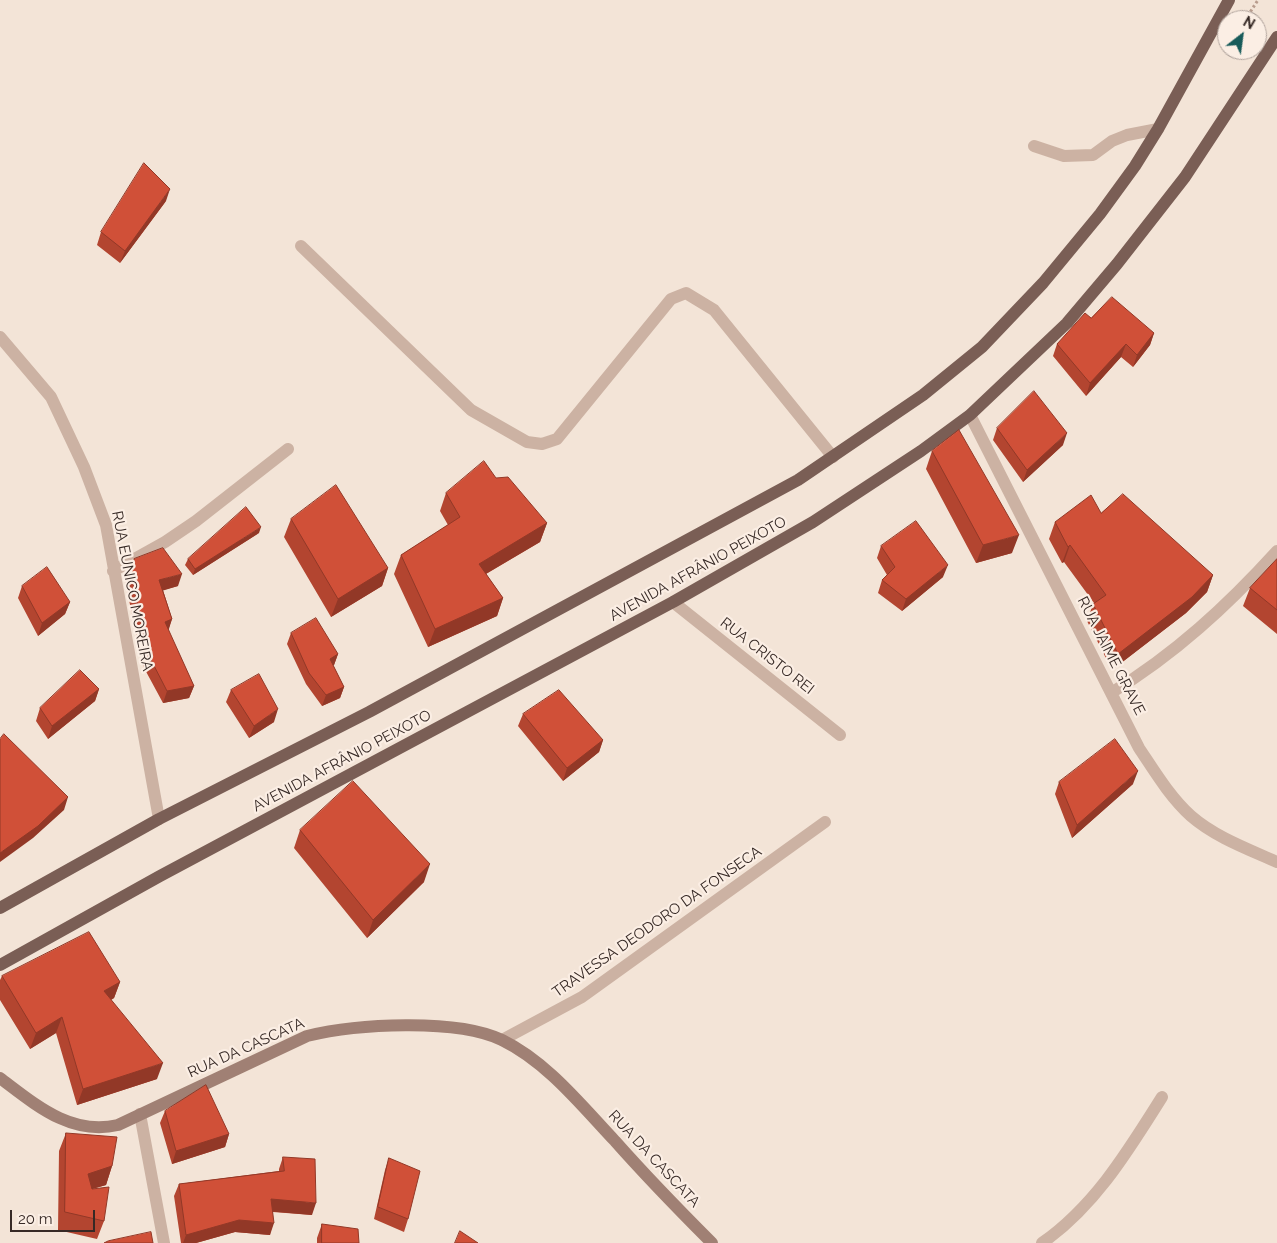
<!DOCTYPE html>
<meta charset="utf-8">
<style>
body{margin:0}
#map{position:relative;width:1277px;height:1243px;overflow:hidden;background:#f3e4d7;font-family:Raleway,sans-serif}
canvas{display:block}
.north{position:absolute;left:1217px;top:10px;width:50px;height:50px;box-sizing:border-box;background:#fbeee4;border:1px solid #ac9f98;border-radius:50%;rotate:30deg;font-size:14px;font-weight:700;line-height:20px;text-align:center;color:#362925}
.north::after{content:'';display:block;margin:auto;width:18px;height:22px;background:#185b5a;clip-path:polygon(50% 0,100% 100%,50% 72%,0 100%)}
.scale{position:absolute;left:10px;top:1210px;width:85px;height:22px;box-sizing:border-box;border:2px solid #362925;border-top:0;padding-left:6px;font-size:15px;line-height:18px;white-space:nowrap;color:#362925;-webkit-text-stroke:4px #fbeee4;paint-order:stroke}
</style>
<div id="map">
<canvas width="1277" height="1243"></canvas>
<div class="north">N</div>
<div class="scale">20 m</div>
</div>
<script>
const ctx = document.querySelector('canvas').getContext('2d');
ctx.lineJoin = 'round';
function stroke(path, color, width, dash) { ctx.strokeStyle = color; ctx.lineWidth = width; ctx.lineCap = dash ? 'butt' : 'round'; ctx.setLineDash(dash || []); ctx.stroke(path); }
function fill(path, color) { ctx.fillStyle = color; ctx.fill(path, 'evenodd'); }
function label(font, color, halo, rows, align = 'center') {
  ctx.font = font + ' Raleway,sans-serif'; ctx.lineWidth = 4.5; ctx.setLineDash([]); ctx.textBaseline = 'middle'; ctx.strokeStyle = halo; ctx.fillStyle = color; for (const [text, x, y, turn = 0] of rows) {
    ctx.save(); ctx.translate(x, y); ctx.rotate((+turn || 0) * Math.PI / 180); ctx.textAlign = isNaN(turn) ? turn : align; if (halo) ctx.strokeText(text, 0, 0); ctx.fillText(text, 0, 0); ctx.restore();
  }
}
const path = new Path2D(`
 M1245 20 1258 0`);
const service = new Path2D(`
 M301 246 471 410 527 442 542 444 557 439 671 299 686 293 714 310 833 457`);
const minor = new Path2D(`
 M1034 146 1064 156 1093 155 1112 141 1127 135 1158 129
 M0 337 51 397 84 467 106 525 159 819
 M970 415 1139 748C1155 772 1170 797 1191 816 1215 837 1248 849 1277 862
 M113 571 165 542 196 521 288 449
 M673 602 840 735
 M1111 693C1175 654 1227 606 1277 551
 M502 1040 582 997 825 822
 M140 1114 164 1243
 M1042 1243C1095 1206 1128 1151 1162 1097`);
const secondary = new Path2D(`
 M0 1078C36 1105 71 1136 118 1125L307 1036C356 1024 456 1018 502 1040 547 1062 581 1105 615 1141 646 1176 679 1210 712 1243`);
const primary = new Path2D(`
 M0 908 159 819 369 712 798 480 923 395 982 347 1043 283 1100 214 1135 166 1158 129 1229 0
 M0 965 160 876 673 602 813 522 921 451 970 415 1067 323 1117 264 1185 177 1277 37`);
const wall = new Path2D(`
 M166 201 120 263 97 245 101 232Z
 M1091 318 1154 333 1150 345 1133 367 1121 357 1086 396 1053 356 1057 344Z
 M997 428 1063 445 1023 482 993 440Z
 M932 451 1012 553 976 563 926 469Z
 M496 478 547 523 540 542 486 574 503 598 497 616 428 647 394 574 401 555 448 525 440 511 446 493Z
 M1101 513 1213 575 1207 592 1186 613 1112 670 1087 621 1093 604 1094 603 1064 562 1062 563 1049 539 1055 522Z
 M291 519 388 568 382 586 331 617 284 537Z
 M259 533 193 575 185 565 188 559Z
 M881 546 943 577 902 611 878 593 882 580 887 575 877 558Z
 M134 559 178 586 163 590 172 619 168 630 194 686 189 698 163 703 143 666 125 581Z
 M1277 559V634L1243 606 1250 588Z
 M22 586 70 602 65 614 38 636 18 598Z
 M291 633 338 654 334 665H333L344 687 340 698 322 706 306 684 287 644Z
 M99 689 95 701 48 739 36 721 40 708Z
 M231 690 274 722 249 738 226 702Z
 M523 714 603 740 599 752 563 781 518 726Z
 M1059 782 1133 784 1072 838 1055 794Z
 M300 830 424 882 367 938 294 848Z
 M2 976 120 982 114 998 111 1000 157 1079 77 1105 56 1033 30 1049 0 1000V980Z
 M165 1111 229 1134 225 1147 172 1164 160 1123Z
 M66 1133 112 1166 106 1185 92 1189 104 1221 97 1239 58 1230 59 1151Z
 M283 1157 312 1215 273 1212 270 1235 235 1232 196 1243H181L174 1196 179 1184 279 1171V1169Z
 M389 1158 408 1219 404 1232 374 1219 385 1170Z
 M322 1224 359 1243H317V1238Z`);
const shadedWall = new Path2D(`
 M170 189 166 201 120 263 125 251Z
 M1154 333 1150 345 1133 367 1137 355Z
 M1126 344 1121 357 1086 396 1090 383Z
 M1067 433 1063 445 1023 482 1027 470Z
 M547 523 540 542 472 582 479 564Z
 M261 527 259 533 193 575 195 569Z
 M1019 535 1012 553 976 563 983 545Z
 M1070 545 1064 562 1062 563 1068 547Z
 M948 565 943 577 902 611 906 599Z
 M388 568 382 586 331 617 338 599Z
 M182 574 178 586 155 593 159 580Z
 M1213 575 1207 592 1186 613 1112 670 1118 654Z
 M503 598 497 616 428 647 435 629Z
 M70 602 65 614 38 636 42 623Z
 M172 619 168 632 165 622Z
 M338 654 334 665 326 669 330 659Z
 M194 686 189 698 163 703 167 691Z
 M344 687 340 698 322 706 326 695Z
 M99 689 95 701 48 739 52 726Z
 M278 709 274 722 249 738 254 726Z
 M603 740 599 752 563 781 567 768Z
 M1138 771 1133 784 1072 838 1077 825Z
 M68 797 64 810 33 838 0 862V853Z
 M430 864 424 882 367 938 373 920Z
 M120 982 114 998 98 1007 104 991Z
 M62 1017 56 1033 30 1049 36 1033Z
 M163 1063 157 1079 77 1105 83 1089Z
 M229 1134 225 1147 172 1164 176 1151Z
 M112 1166 106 1185 82 1192 88 1174Z
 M271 1199 316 1203 312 1215 266 1211Z
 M239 1220 274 1223 270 1235 235 1232 196 1243H183L186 1235Z`);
const building = new Path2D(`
 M144 163 170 189 125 251 101 232Z
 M1112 297 1154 333 1137 355 1126 344 1090 383 1057 344 1085 313 1091 318Z
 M1034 391 1067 433 1027 470 997 428Z
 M959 430 1019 535 983 545 932 451Z
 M484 461 496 478 508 477 547 523 479 564 503 598 435 629 401 555 460 517 446 493Z
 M336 485 388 568 338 599 291 519Z
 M1123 494 1213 575 1192 597 1118 654 1093 604 1106 595 1070 545 1068 547 1055 522 1091 495 1101 513Z
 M246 507 261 527 195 569 188 559Z
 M916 521 948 565 906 599 882 580 895 567 881 546Z
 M163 548 182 574 159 580 172 619 165 622 194 686 167 691 148 654 130 569 134 567V559Z
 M1277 559V610L1250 588Z
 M47 567 70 602 42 623 22 586Z
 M316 618 338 654 330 659 344 687 326 695 309 673 291 633Z
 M80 670 99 689 52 726 40 708Z
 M259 674 278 709 254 726 231 690Z
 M559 690 603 740 567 768 523 714Z
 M4 734 68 797 38 826 0 853V739Z
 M1115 739 1138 771 1077 825 1059 782Z
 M353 781 430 864 373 920 300 830Z
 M89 932 120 982 104 991 163 1063 83 1089 62 1017 36 1033 2 976Z
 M206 1085 229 1134 176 1151 165 1111Z
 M66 1133 117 1137 112 1166 88 1174 92 1189 109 1187 104 1221 65 1212Z
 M283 1157 315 1159 316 1203 271 1199 274 1223 239 1220 186 1235 179 1184 284 1171Z
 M389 1158 420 1171 408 1219 378 1207Z
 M322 1224 358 1229 359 1243H322Z
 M460 1231 478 1243H455Z
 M151 1232 153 1243H104L108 1241Z`);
const streetNames = [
 ["AVENIDA AFRÂNIO PEIXOTO",698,569,-29],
 ["RUA EUNICO MOREIRA",132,591,79],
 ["RUA CRISTO REI",767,656,38],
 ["RUA JAIME GRAVE",1111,656,63],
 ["AVENIDA AFRÂNIO PEIXOTO",342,761,-28],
 ["TRAVESSA DEODORO DA FONSECA",657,922,-35],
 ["RUA DA CASCATA",246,1048,-24],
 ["RUA DA CASCATA",654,1159,47]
];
stroke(path, '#b89c8d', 3, [2.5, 2.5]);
stroke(service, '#ccb2a3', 12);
stroke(minor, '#ccb2a3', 12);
stroke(secondary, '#a08074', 12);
stroke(primary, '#7a5e55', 12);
fill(wall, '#b34530');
fill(shadedWall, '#923827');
fill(building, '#d05038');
stroke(building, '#923827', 1);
label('15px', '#362925', '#fbeee4', streetNames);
</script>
